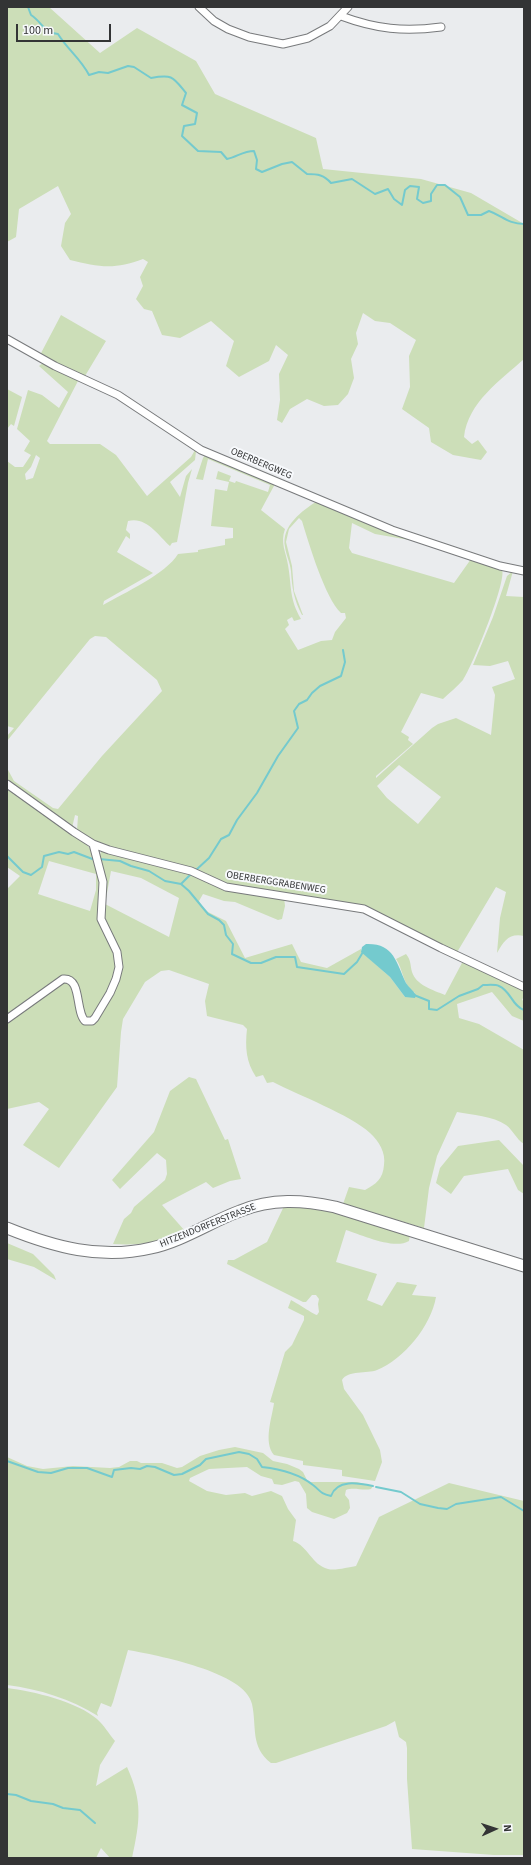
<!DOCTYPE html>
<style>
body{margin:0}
#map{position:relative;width:531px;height:1865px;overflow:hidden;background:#eaecee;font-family:"Source Sans 3",sans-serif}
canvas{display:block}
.frame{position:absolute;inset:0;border:8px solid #333435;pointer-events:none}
.north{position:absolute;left:475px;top:1809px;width:40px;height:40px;-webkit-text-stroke:3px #f7f9fc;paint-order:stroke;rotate:87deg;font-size:11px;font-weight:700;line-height:16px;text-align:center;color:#333435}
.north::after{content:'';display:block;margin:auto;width:14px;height:18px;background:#333435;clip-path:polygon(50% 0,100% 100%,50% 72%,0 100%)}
.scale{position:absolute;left:16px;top:24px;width:95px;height:18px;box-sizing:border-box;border:2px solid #333435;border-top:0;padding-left:5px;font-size:12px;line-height:14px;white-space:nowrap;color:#333435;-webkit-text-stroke:3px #f7f9fc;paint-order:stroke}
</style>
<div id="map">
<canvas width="531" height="1865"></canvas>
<div class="frame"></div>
<div class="north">N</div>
<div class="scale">100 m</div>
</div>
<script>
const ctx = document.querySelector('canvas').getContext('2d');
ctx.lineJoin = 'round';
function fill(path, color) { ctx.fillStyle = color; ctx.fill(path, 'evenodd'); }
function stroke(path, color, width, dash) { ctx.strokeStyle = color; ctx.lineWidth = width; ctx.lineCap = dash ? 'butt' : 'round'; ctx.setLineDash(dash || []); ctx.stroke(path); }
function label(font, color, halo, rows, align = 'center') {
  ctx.font = font + ' "Source Sans 3",sans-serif'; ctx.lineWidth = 4; ctx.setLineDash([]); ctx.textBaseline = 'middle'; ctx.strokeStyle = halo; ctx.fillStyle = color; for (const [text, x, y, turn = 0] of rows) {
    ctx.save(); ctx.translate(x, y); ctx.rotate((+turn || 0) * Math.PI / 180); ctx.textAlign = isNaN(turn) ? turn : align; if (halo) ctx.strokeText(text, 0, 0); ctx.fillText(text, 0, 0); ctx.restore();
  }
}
const green = new Path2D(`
 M7 7H49L100 53 137 28 196 61 215 94 316 138 323 169 421 179 471 193 524 224V359C500 381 468 402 464 437L472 444 478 440 487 452 481 460 453 455 431 442 429 428 402 409 410 387 409 356 416 340 390 323 375 321 363 313 356 333 358 344 351 359 354 378 348 394 338 405 324 406 307 399 290 409 282 423 277 420 280 400 279 374 288 355 276 345 269 361 239 377 226 366 234 341 211 321 180 338 162 335 152 311 144 309 136 299 143 286 140 277 148 262 143 259C115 270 98 267 70 260L61 246 65 223 71 214 58 186 19 209 16 237 7 242Z
 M61 315 106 341 85 376 40 355Z
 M43 363 79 379 47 441 50 444H100L116 455 147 496 191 457 195 450 196 451 195 460 170 482 180 497 186 476 192 469 188 483 177 542 172 543 170 546C158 535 146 516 128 521L126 530 130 534V539L126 536 117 552 153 573 104 601 103 605C124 593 166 574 178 554L198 552V550L225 545V539L233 538V528L211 526 215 489 227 491 229 482 216 479 218 471 231 476 229 481 235 483 236 481 268 492 270 485 208 459 203 480 196 479 203 458 205 455 275 484 261 510 285 529C280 543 286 552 288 565 292 588 289 598 301 619L294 621 292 617 287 620 289 625 285 629 298 650 321 641 332 640 335 632 346 618 345 613H341C325 598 309 544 302 521L299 518 289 529 286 542 292 566 294 591 303 615H302C294 600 292 588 291 571 290 562 286 555 285 547 281 526 302 511 317 501L421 542 375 534 352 523 349 548 352 553 454 583 471 559 502 570C507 581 472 667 463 680 457 687 449 693 443 699L421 693 401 732 409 737 408 740 413 744 376 776V778L432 728 438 724 456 718 491 735 495 695 492 687 515 679 508 661 490 666 473 665 493 617 507 576 513 571 506 596 524 597V936C509 933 504 941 497 953L500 918 506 892 496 887 456 954 377 913 240 888 130 855 94 842 77 831 78 816 75 815 72 828 7 781V768L14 781 53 808 58 809 102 756 162 691 157 680 106 637 95 636 90 639 7 741V736L14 728 7 726V461L15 467H23L31 455 24 451 30 441 17 429 28 390 42 395 59 408 68 392 39 366ZM36 455 40 458 33 478 26 480 25 474 31 467ZM399 765 441 797 418 824 387 798 377 786Z
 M7 389 22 397 14 426 11 424 7 429Z
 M7 786 84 841 91 850 101 876 99 909 116 956 115 978 92 1018 86 1019 70 978 7 1017V889L20 876 7 867ZM49 861 96 874V890L90 911 38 894Z
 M102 849 175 868 206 880 284 897 285 906 282 919 278 920 235 902 224 901 203 894 199 901 202 907 208 912 226 921 245 958 292 944 301 962 327 968 361 949 362 952 390 977 405 997 415 993C403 986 403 969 396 959L406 954C411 960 410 964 412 972 416 985 433 990 445 995L463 961 524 990V998L522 999 524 1003V1021L512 1016 492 992 457 1004 459 1018 479 1024 524 1050V1144C516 1139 513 1130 506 1125 493 1116 472 1115 457 1112L437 1156 429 1188 424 1228 343 1204 349 1187 365 1190C376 1184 383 1179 384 1165 386 1153 379 1141 370 1133 351 1115 298 1095 273 1082L267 1083 263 1075 256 1077C246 1062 245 1047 247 1029L243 1025 207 1016 205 1001 209 984 169 970 161 971 145 982 123 1019 121 1032 117 1087 59 1168 23 1145 49 1109 39 1102 7 1109V1021L62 981 70 982 77 1008 90 1023 120 967 103 921 99 857ZM111 871 141 878 179 898 169 937 105 904Z
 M189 1077 196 1079 225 1140 228 1139 241 1179 230 1181 213 1188 206 1182 162 1205 185 1231C160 1242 141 1246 113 1244L124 1219 131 1213 134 1207 165 1180 167 1174 166 1160 157 1153 120 1189 112 1180 154 1132 170 1091Z
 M499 1140 524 1166V1194L518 1190 508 1169 464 1176 451 1194 436 1183 440 1168 458 1146Z
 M285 1204H304L410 1234 409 1241C394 1250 362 1235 346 1230L336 1262 377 1274 367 1300 382 1306 397 1282 417 1285 412 1295 436 1297C431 1326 404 1359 377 1370 367 1374 348 1370 342 1380L344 1389 363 1415 380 1450 382 1462 375 1481 342 1476V1470L303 1465V1461L274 1455C263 1442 272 1418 274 1403L270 1402 285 1352 292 1345 304 1320V1316L288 1308 291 1300C297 1303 313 1314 317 1315L319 1312 318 1304 319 1299 316 1295H312L306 1302H303L227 1264 228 1260H234L267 1242Z
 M7 1243 33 1254 54 1275 56 1280 34 1267 7 1259Z
 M235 1447 263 1453 273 1461 287 1464 299 1469 303 1472 308 1482H357L373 1486 371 1489C363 1491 354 1487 346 1490L345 1495 349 1500 350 1508 347 1513 334 1519 312 1512 307 1508 306 1494 299 1482 295 1481 282 1485 274 1484 272 1479 261 1476 247 1467 209 1469 190 1478 189 1481 207 1491 226 1495 245 1493 252 1496 271 1491 282 1496 288 1509 296 1520 293 1541C308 1546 312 1565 328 1569 335 1571 349 1567 356 1566L379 1517 449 1483 524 1501V1855H494L412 1849 407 1779V1748L406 1742 399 1737 395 1721 386 1726 276 1763H271C250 1747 257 1727 252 1704 246 1672 156 1655 128 1650L113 1702 111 1707 101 1703 97 1713 98 1716C71 1699 39 1689 7 1685V1457L27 1466 43 1469 73 1466 110 1468 119 1467 130 1461H137L141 1463H162L177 1468 182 1467 200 1456 219 1450Z
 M7 1688C33 1691 78 1702 97 1719 104 1725 109 1734 115 1741L100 1765 96 1786 127 1767C143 1802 140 1821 132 1858H110L101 1848 96 1858H7Z`);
const water = new Path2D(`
 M366 944C394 943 396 962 406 983 409 988 413 990 416 995L415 998 405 997 390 977 361 952 362 947Z`);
const stream = new Path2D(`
 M28 7 31 15C42 22 44 33 58 34 67 49 81 59 89 75L99 72 108 73 128 66 134 67 151 78C173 74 173 77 186 93L182 105 197 113 195 124 184 126 182 136 198 151 221 152 227 159C237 157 243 151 254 151L257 160 256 169 262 172 282 164 292 162 307 174C318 174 324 175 331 183L352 179 375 194 388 189 394 199 402 205 405 190 410 186 419 187 417 199 423 203 431 201V194L437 185H445L460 197 468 215H481L489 211C503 216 508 224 524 224
 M7 856 23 872 31 875 42 867 44 856 59 852 68 854 74 852 95 860
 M99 859 120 861 131 866 149 871 165 881 181 884 189 891 208 914 219 920 224 925 226 935 233 944 232 954 251 963H261L276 957H295L297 967 344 974 357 962 363 952
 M196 870 209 858 221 839 229 835 237 820 257 793 278 756 298 728 294 711 299 704 307 700 312 693 320 686 341 676 345 662 343 650
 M181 884 192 873
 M414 995 429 1001V1009L437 1010 459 996 478 989 483 985C488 985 495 984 499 986 511 991 512 1006 524 1010
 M7 1461 38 1472 51 1473 68 1468H87L112 1477 114 1470 131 1468 140 1469 147 1466 155 1467 174 1475 182 1474 200 1465 206 1459 239 1452 249 1454 257 1459 262 1467C280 1469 298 1473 313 1485 321 1491 319 1493 331 1496 337 1479 358 1483 373 1486
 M376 1487 401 1492 420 1504 438 1508 447 1509 456 1504 501 1497 524 1511
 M7 1794 16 1795 31 1801 53 1804 63 1808 80 1810 95 1823`);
const street = new Path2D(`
 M199 7 214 21 228 29 249 37 283 44 308 38 330 26 348 7
 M341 16C376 29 404 32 441 27
 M7 339 55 366 118 395 201 450 392 530 500 566 524 571
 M7 784 74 832 93 844 109 850 191 871 226 887 364 909 441 948 524 987
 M7 1019 63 979C82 977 75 1011 85 1021H92L95 1018 110 993 116 979 119 967 117 952 101 919 103 882 93 844`);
const secondary = new Path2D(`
 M7 1228C54 1247 101 1260 151 1248 183 1241 210 1222 240 1211 272 1198 303 1200 335 1207L524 1266`);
const streetNames = [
 ["OBERBERGWEG",261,464,23],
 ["OBERBERGGRABENWEG",276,883,9],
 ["HITZENDORFERSTRASSE",208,1226,-22]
];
fill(green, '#ccdeb8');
fill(water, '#74cace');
stroke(stream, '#74cace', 2);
stroke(street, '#787a7c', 9);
stroke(secondary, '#787a7c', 13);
stroke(street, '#fff', 7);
stroke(secondary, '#fff', 11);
label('10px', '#333435', '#f7f9fc', streetNames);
</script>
